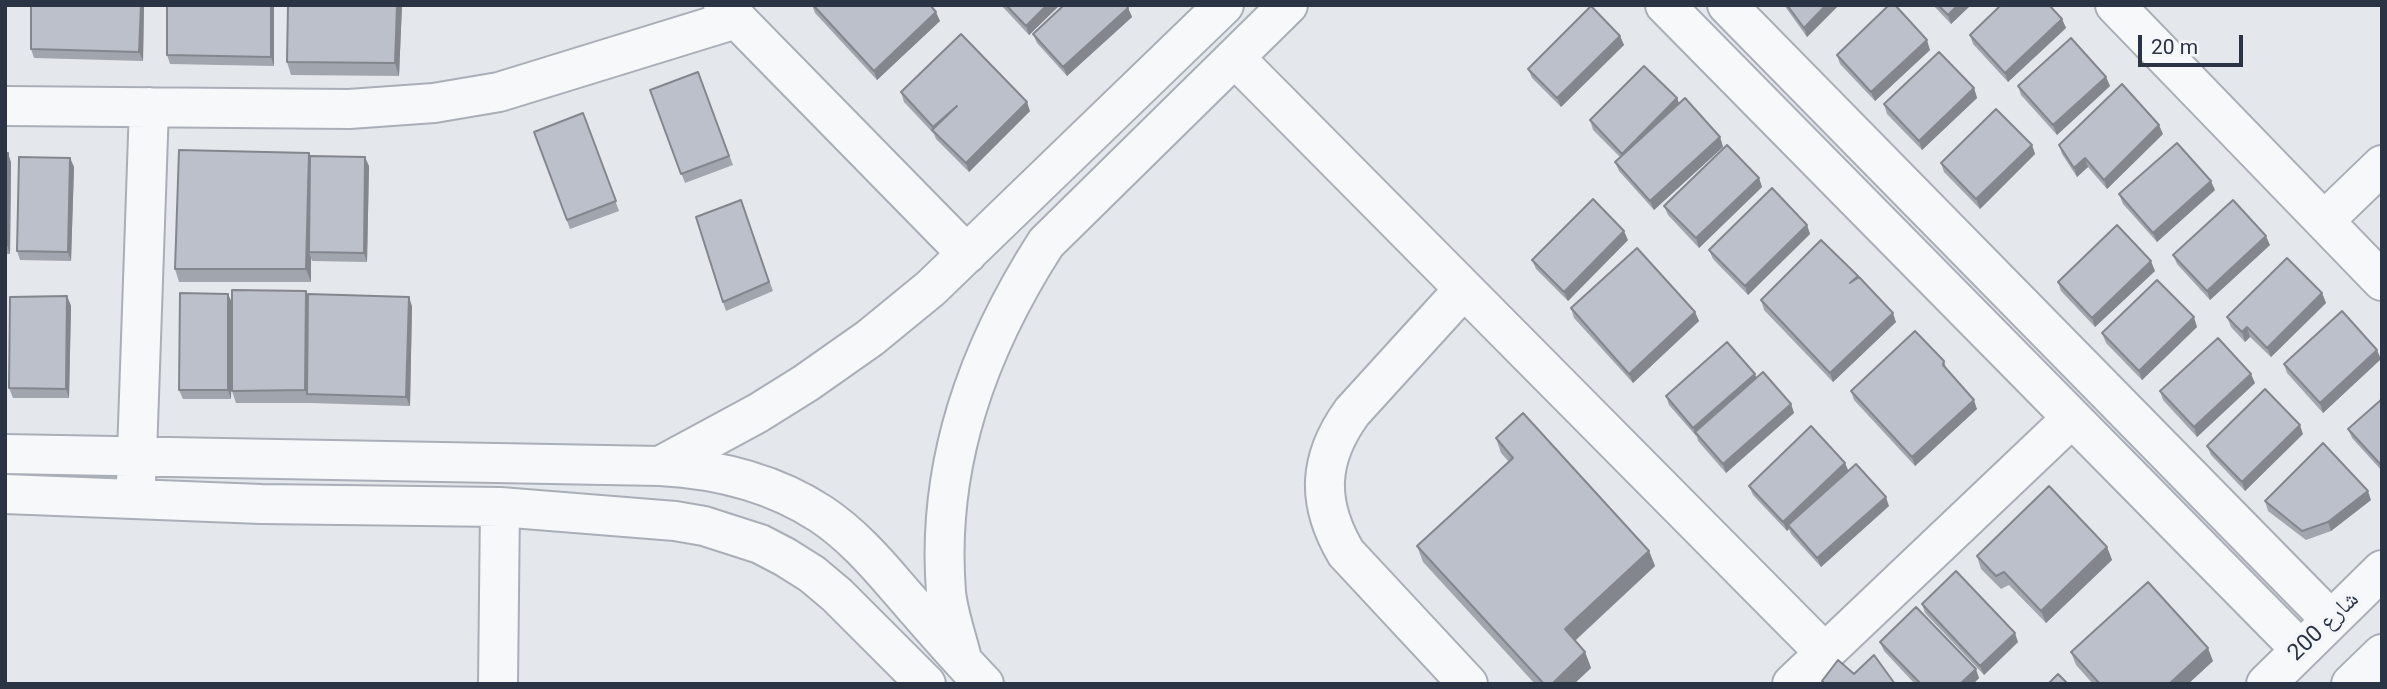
<!DOCTYPE html>
<meta charset="utf-8">
<style>
body{margin:0}
#map{position:relative;width:2387px;height:689px;overflow:hidden;background:#e4e7ec;font-family:Roboto,sans-serif}
canvas{display:block}
.frame{position:absolute;inset:0;border:7px solid #2b3445;pointer-events:none}
.scale{position:absolute;left:2138px;top:35px;width:105px;height:32px;box-sizing:border-box;border:4px solid #2b3445;border-top:0;padding-left:9px;font-size:21px;line-height:24px;white-space:nowrap;color:#2b3445;-webkit-text-stroke:5px #f4f6f9;paint-order:stroke}
</style>
<div id="map">
<canvas width="2387" height="689"></canvas>
<div class="frame"></div>
<div class="scale">20 m</div>
</div>
<script>
const ctx = document.querySelector('canvas').getContext('2d');
ctx.lineJoin = 'round';
function stroke(path, color, width, dash) { ctx.strokeStyle = color; ctx.lineWidth = width; ctx.lineCap = dash ? 'butt' : 'round'; ctx.setLineDash(dash || []); ctx.stroke(path); }
function fill(path, color) { ctx.fillStyle = color; ctx.fill(path, 'evenodd'); }
function label(font, color, halo, rows, align = 'center') {
  ctx.font = font + ' Roboto,"Noto Naskh Arabic",sans-serif'; ctx.lineWidth = 7; ctx.setLineDash([]); ctx.textBaseline = 'middle'; ctx.strokeStyle = halo; ctx.fillStyle = color; for (const [text, x, y, turn = 0] of rows) {
    ctx.save(); ctx.translate(x, y); ctx.rotate((+turn || 0) * Math.PI / 180); ctx.textAlign = isNaN(turn) ? turn : align; if (halo) ctx.strokeText(text, 0, 0); ctx.fillText(text, 0, 0); ctx.restore();
  }
}
const minor = new Path2D(`
 M723 5 967 254
 M1665 5 2300 649
 M1727 5 2331 620
 M2115 5 2382 281
 M1235 58 1825 653
 M5 106 349 109 434 103 499 92 736 19
 M2324 221 2382 165
 M1464 289 1352 412C1318 459 1316 502 1346 553L1468 684
 M5 454 660 466C717 469 772 482 821 514 851 534 875 561 898 588 926 620 954 653 984 684
 M660 466 758 413 806 383 870 338 931 288 1224 5
 M136 483 149 107
 M5 494 261 504 500 507 675 521 704 526 760 544 785 557 812 574 837 595 926 684
 M961 655C956 635 948 613 946 592 936 464 978 349 1046 243L1288 5
 M498 684 500 507
 M1792 684 2072 418
 M2266 684 2382 570
 M2351 684 2382 654`);
const wall = new Path2D(`
 M144 5 143 61 34 58 31 49Z
 M167 5H274V66L170 64 167 55Z
 M402 5 399 76 291 75 287 62Z
 M812 5H930L940 21 877 80 815 13Z
 M1001 5H1060L1029 35Z
 M1784 5H1839L1807 37Z
 M1933 5H1971L1951 24Z
 M1128 8 1132 17 1067 76 1037 43 1033 34Z
 M2062 19 2066 28 2008 82 1973 44 1970 35Z
 M1620 36 1624 45 1561 107 1532 78 1528 69Z
 M1930 50 1875 101 1840 64 1837 55Z
 M698 72 733 165 685 183 650 90Z
 M2106 77 2110 86 2057 135 2021 95 2018 86Z
 M1974 88 1977 98 1922 150 1887 114 1884 104Z
 M901 92 1030 111 969 172 936 139 934 134 904 102Z
 M1677 98 1679 104 1720 137 1723 147 1654 210 1619 171 1615 162 1620 157 1593 130 1590 120Z
 M583 113 619 211 570 229 534 132Z
 M2163 134 2107 189 2088 167 2077 177 2062 154 2059 145Z
 M2032 145 2035 154 1980 209 1944 172 1941 163Z
 M5 153 11 162 10 254H5Z
 M310 156 369 166 367 262 312 261 311 258V282H179L175 269Z
 M70 158 74 167 71 261 20 260 17 251Z
 M1759 178 1762 187 1699 248 1668 215 1664 206Z
 M2215 190 2157 242 2123 204 2119 194Z
 M741 200 773 291 726 311 723 302Z
 M1807 225 1810 234 1748 295 1713 259 1709 250Z
 M1628 240 1568 301 1536 269 1532 260Z
 M2270 245 2210 300 2177 264 2173 255Z
 M2155 271 2095 327 2061 291 2058 282Z
 M1858 277 1896 322 1833 382 1764 310 1761 300Z
 M2322 293 2326 303 2271 357 2250 337 2245 342 2231 327 2227 317Z
 M228 294 232 303 231 399H183L179 390Z
 M308 294 412 306 410 406 310 403H236L232 391Z
 M67 296 71 306 69 398H13L9 388Z
 M1571 308 1695 312 1699 321 1633 383 1574 318Z
 M2197 327 2142 380 2106 343 2102 333Z
 M2381 359 2323 413 2287 373 2284 364Z
 M1944 361 1947 370 1977 409 1915 466 1854 400 1851 391Z
 M1755 374 1756 378 1791 404 1794 413 1726 473 1698 441 1697 437 1669 405 1666 396Z
 M2255 383 2197 437 2163 400 2160 391Z
 M2382 399V471L2352 438 2348 429Z
 M2303 434 2245 491 2211 455 2207 446Z
 M1496 438 1649 551 1655 566 1575 641 1585 652 1591 668 1574 684H1535L1423 562 1417 546 1509 462 1501 453Z
 M1845 463 1848 471 1889 506 1821 567 1791 534 1789 529 1787 531 1753 495 1749 486Z
 M2371 500 2331 531 2306 540 2268 511 2265 501Z
 M2107 547 2112 560 2046 623 2009 585 2001 589 1981 569 1977 556Z
 M1922 604 2018 642 1984 675 1925 613Z
 M1880 642 1979 678 1973 684H1915L1884 651Z
 M2071 652 2213 661 2188 684H2093L2076 665Z`);
const shadedWall = new Path2D(`
 M141 5H144L143 61 139 52Z
 M271 5H274V66L271 57Z
 M397 5H402L399 76 395 63Z
 M1047 5H1060L1029 35 1026 26Z
 M1826 5H1839L1807 37 1804 28Z
 M1958 5H1971L1951 24 1948 15Z
 M1128 8 1132 17 1067 76 1063 67Z
 M936 12 940 21 877 80 874 71Z
 M2062 19 2066 28 2008 82 2005 73Z
 M1620 36 1624 45 1561 107 1557 98Z
 M1927 40 1930 50 1875 101 1871 92Z
 M2106 77 2110 86 2057 135 2053 125Z
 M1974 88 1977 98 1922 150 1919 141Z
 M1677 98 1681 108 1626 163 1622 154Z
 M1027 102 1030 111 969 172 966 163Z
 M2159 125 2163 134 2107 189 2104 180Z
 M1720 137 1723 147 1654 210 1650 201Z
 M2032 145 2035 154 1980 209 1976 199Z
 M8 153 11 162 10 254 7 245Z
 M309 153 314 166 309 252 311 258V282L306 269Z
 M365 157 369 166 367 262 364 253Z
 M70 158 74 167 71 261 68 252Z
 M2085 158 2088 167 2077 177 2074 168Z
 M1759 178 1762 187 1699 248 1696 238Z
 M2211 181 2215 190 2157 242 2153 233Z
 M1807 225 1810 234 1748 295 1745 286Z
 M1624 231 1628 240 1568 301 1564 292Z
 M2266 236 2270 245 2210 300 2207 291Z
 M2151 261 2155 271 2095 327 2092 318Z
 M306 291 311 304 307 394 305 390Z
 M2322 293 2326 303 2271 357 2267 348Z
 M228 294 232 303 231 399 228 390Z
 M67 296 71 306 69 398 66 389Z
 M409 297 412 306 410 406 406 397Z
 M1695 312 1699 321 1633 383 1629 374Z
 M1893 313 1896 322 1833 382 1830 373Z
 M2194 317 2197 327 2142 380 2139 371Z
 M2247 327 2250 337 2245 342 2242 332Z
 M2377 350 2381 359 2323 413 2320 403Z
 M1755 374 1758 383 1695 432 1697 437 1693 428Z
 M2251 374 2255 383 2197 437 2194 427Z
 M1974 400 1977 409 1915 466 1912 457Z
 M1791 404 1794 413 1726 473 1723 464Z
 M2300 425 2303 434 2245 491 2242 482Z
 M1845 463 1849 472 1788 525 1789 529 1787 531 1783 522Z
 M2368 491 2371 500 2331 531 2328 522Z
 M1886 497 1889 506 1821 567 1817 558Z
 M2107 547 2112 560 2046 623 2041 611Z
 M1649 551 1655 566 1570 645 1565 629Z
 M2015 633 2018 642 1984 675 1980 666Z
 M2208 648 2213 661 2188 684H2169Z
 M1585 652 1591 668 1574 684H1552Z
 M1976 669 1979 678 1973 684H1960Z`);
const building = new Path2D(`
 M31 5H141L139 52 31 49Z
 M167 5H271V57L167 55Z
 M288 5H397L395 63 287 62Z
 M813 5H930L936 12 874 71Z
 M1006 5H1047L1026 26Z
 M1064 5H1126L1128 8 1063 67 1033 34Z
 M1787 5H1826L1804 28Z
 M1889 5H1895L1927 40 1871 92 1837 55Z
 M1938 5H1958L1948 15Z
 M2001 5H2049L2062 19 2005 73 1970 35Z
 M1591 6 1620 36 1557 98 1528 69Z
 M961 34 1027 102 966 163 932 130 957 106 933 127 901 92Z
 M2071 38 2106 77 2053 125 2018 86Z
 M1939 52 1974 88 1919 141 1884 104Z
 M1644 66 1677 98 1622 154 1590 120Z
 M698 72 729 156 681 174 650 90Z
 M2122 84 2159 125 2104 180 2085 158 2074 168 2059 145Z
 M1685 98 1720 137 1650 201 1615 162Z
 M1996 109 2032 145 1976 199 1941 163Z
 M583 113 616 201 567 220 534 132Z
 M2177 143 2211 181 2153 233 2119 194Z
 M1727 145 1759 178 1696 238 1664 206Z
 M179 150 309 153 306 269H175Z
 M5 153H8L7 245H5Z
 M310 156 365 157 364 253 309 252Z
 M19 157 70 158 68 252 17 251Z
 M1772 188 1807 225 1745 286 1709 250Z
 M1593 199 1624 231 1564 292 1532 260Z
 M741 200 769 282 723 302 696 217Z
 M2233 200 2266 236 2207 291 2173 255Z
 M2117 225 2151 261 2092 318 2058 282Z
 M1821 240 1858 276 1850 283 1859 277 1893 313 1830 373 1761 300Z
 M1637 248 1695 312 1629 374 1571 308Z
 M2287 258 2322 293 2267 348 2247 327 2242 332 2227 317Z
 M2157 280 2194 317 2139 371 2102 333Z
 M232 290 306 291 305 390 232 391Z
 M180 293 228 294V390H179Z
 M308 294 409 297 406 397 307 394Z
 M67 296 66 389 9 388 10 297Z
 M2342 311 2377 350 2320 403 2284 364Z
 M1915 331 1944 361 1943 365 1974 400 1912 457 1851 391Z
 M2218 338 2251 374 2194 427 2160 391Z
 M1727 342 1755 374 1693 428 1666 396Z
 M1763 372 1791 404 1723 464 1695 432Z
 M2265 389 2300 425 2242 482 2207 446Z
 M2382 399V466L2348 429Z
 M1523 413 1649 551 1565 629 1585 652 1552 684H1544L1417 546 1513 458 1496 438Z
 M1811 426 1845 463 1783 522 1749 486Z
 M2323 443 2368 491 2328 522 2302 531 2265 501Z
 M1856 464 1886 497 1817 558 1788 525Z
 M2049 486 2107 547 2041 611 2004 572 1996 576 1977 556Z
 M1956 571 2015 633 1980 666 1922 604Z
 M2148 582 2208 648 2169 684H2100L2071 652Z
 M1916 607 1976 669 1960 684H1921L1880 642Z
 M1874 655 1895 684H1825L1822 681 1838 660 1854 674Z
 M2058 674 2068 684H2048Z`);
const streetNames = [
 ["شارع 200",2324,627,-44]
];
stroke(minor, '#a9aeb7', 42);
stroke(minor, '#f7f8fa', 38);
fill(wall, '#a1a5ae');
fill(shadedWall, '#83868d');
fill(building, '#bbc0ca');
stroke(building, '#83868d', 2);
label('23px', '#2b3445', '#f4f6f9', streetNames);
</script>
